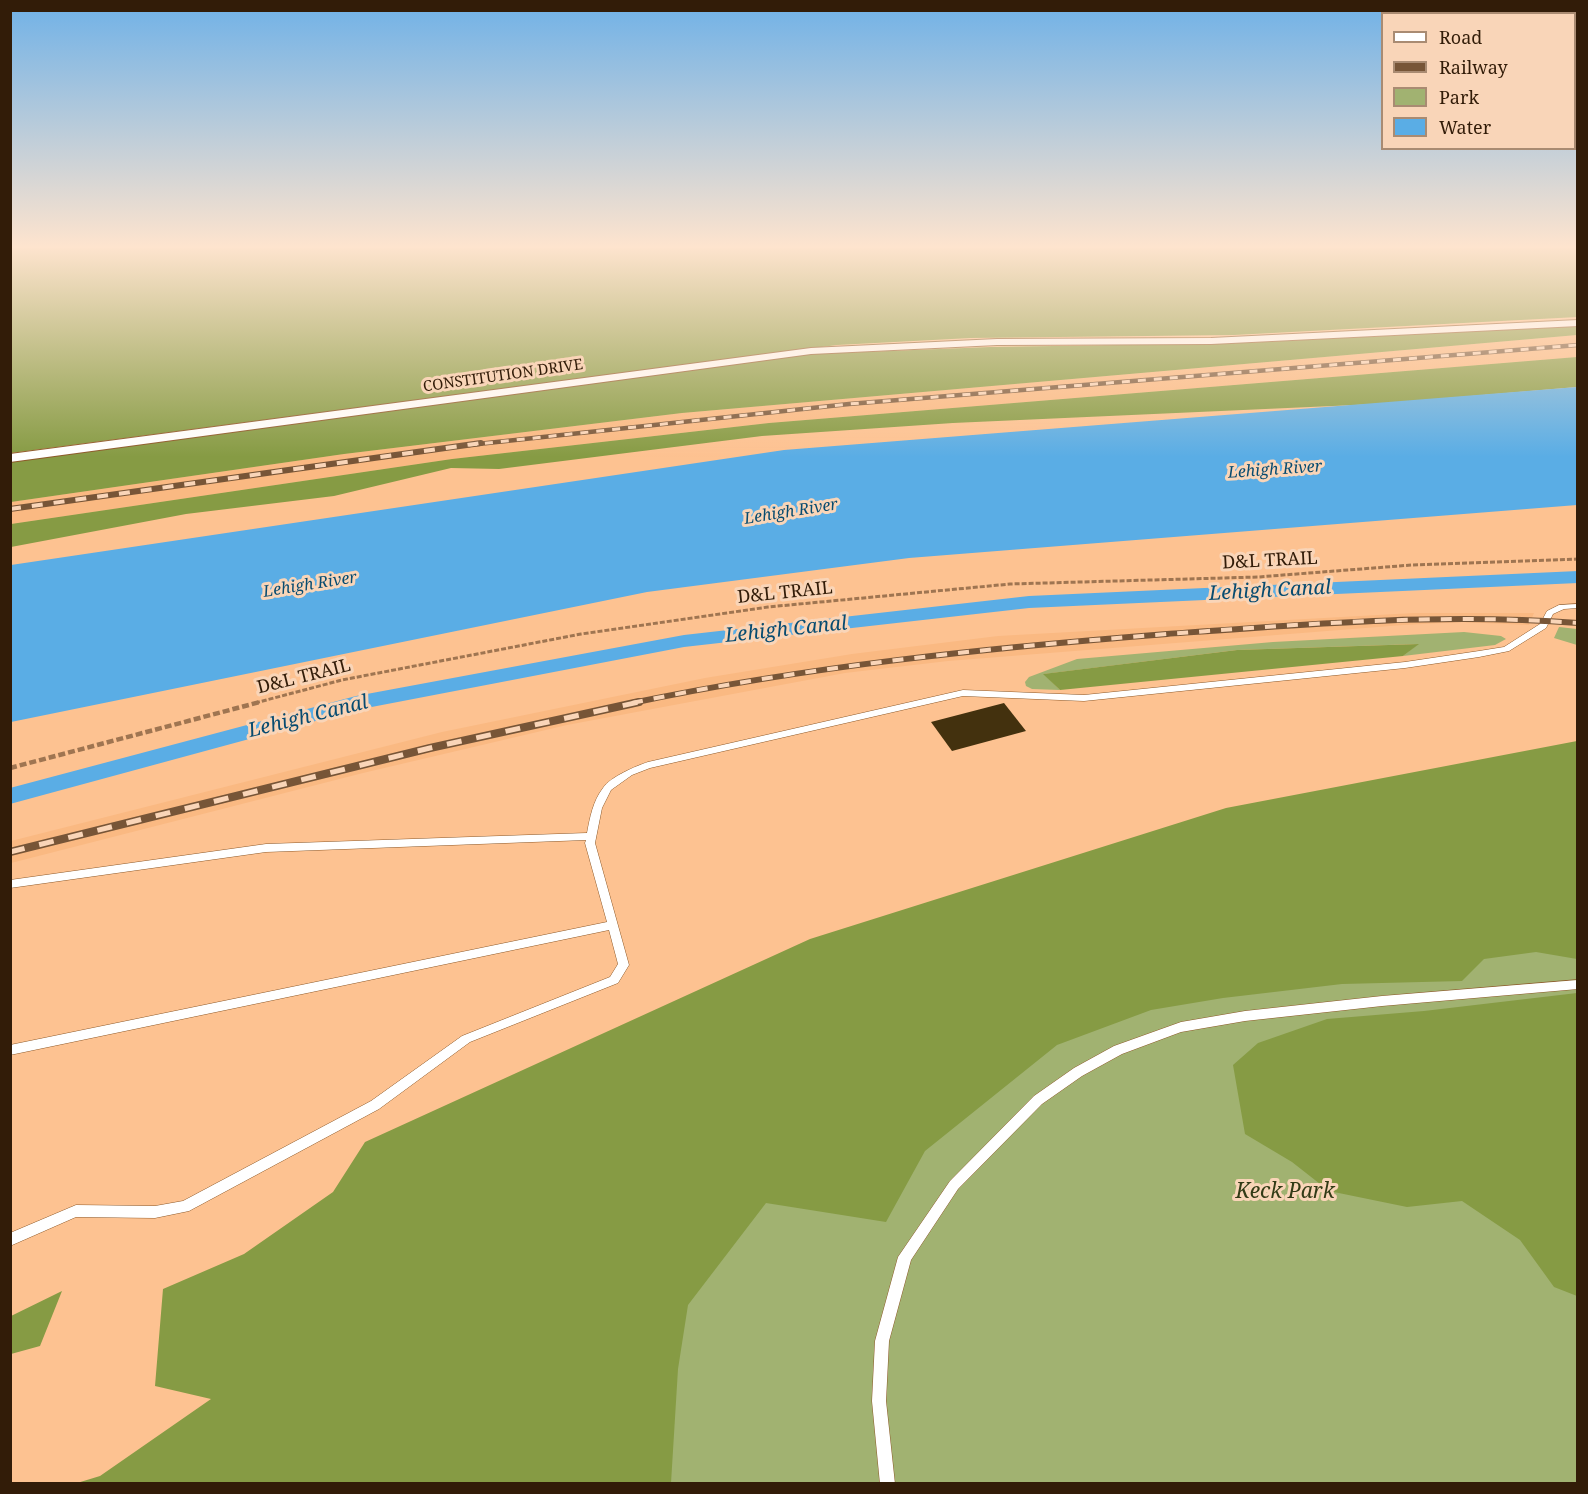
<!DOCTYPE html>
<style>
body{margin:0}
#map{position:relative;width:1588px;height:1494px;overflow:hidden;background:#fdc291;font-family:"Noto Serif",serif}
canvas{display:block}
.frame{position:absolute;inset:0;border:12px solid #321c08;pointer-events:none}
.legend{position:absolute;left:1381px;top:12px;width:195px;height:138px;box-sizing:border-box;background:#f9d5b8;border:2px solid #a98b72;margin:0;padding:8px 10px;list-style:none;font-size:18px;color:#321c08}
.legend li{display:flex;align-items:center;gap:12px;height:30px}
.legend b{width:30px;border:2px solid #a98b72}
</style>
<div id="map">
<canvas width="1588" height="1494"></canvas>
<div class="frame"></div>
<ul class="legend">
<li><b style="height:8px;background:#fff"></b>Road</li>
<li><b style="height:8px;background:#775537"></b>Railway</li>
<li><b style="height:16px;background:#a1b271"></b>Park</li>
<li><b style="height:16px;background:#5aade5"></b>Water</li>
</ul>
</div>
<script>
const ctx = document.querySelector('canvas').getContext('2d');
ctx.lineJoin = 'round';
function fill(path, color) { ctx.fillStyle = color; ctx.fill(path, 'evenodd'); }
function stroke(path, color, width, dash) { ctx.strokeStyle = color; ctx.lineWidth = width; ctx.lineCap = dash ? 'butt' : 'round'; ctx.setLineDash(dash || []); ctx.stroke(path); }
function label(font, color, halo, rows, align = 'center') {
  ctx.font = font + ' "Noto Serif",serif'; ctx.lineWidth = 6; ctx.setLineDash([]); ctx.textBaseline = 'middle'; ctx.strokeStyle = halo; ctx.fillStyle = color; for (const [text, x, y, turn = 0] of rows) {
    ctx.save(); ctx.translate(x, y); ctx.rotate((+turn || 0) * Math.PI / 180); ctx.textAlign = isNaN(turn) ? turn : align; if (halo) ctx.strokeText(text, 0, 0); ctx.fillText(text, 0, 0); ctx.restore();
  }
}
const built = new Path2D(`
 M1577 335V357L769 423 452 459 11 524V502L344 454 682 413Z
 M1414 613H1534L1529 625 1462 622 1403 625 948 661 845 673 567 725 363 773 11 863V841L442 732 705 678 852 654 998 636Z`);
const green = new Path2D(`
 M1559 627 1577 629V645L1554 638Z
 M1464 632 1501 636 1506 639 1495 645 1403 656 1418 644 1237 650 1044 674 1060 690 1032 689 1026 686 1025 682 1029 677 1077 659 1273 642Z
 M1577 856V1483H419L745 1109Z`);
const forest = new Path2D(`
 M10 248H1577L1578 317 1234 335 971 338 837 345 11 453Z
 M1577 326V335L682 413 344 454 11 502 10 461 812 354 990 347 1243 343Z
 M1577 357V387L1377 404 953 423 762 436 499 469 451 468 334 496 186 514 11 547V524L452 459 769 423Z
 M1419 644 1403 656 1060 690 1043 674 1237 650Z
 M1577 741V959L1536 952 1484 959 1462 981 1342 984 1223 998 1151 1010 1057 1045 925 1151 886 1222 766 1203 688 1305 678 1369 671 1483H77L100 1476 211 1399 155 1386 163 1289 244 1254 333 1192 365 1142 810 939 1226 808Z
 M1577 993V1296L1554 1287 1520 1240 1462 1201 1407 1207 1329 1191 1292 1162 1245 1134 1233 1065 1258 1043 1327 1019 1424 1011Z
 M62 1291 40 1346 11 1354V1316Z`);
const water = new Path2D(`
 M1577 387V505L909 558 647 592 11 722V565L784 450Z`);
const canal = new Path2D(`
 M1578 571V583L1029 608 684 647 356 710 10 804V788L356 696 684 635 1029 596Z`);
const building = new Path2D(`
 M1004 703 1026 731 952 751 931 722Z`);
const pathFar1 = new Path2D(`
 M255 703 342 680 581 634 768 607 1010 584 1258 577 1412 565 1578 559`);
const path = new Path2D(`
 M10 768 260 702`);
const service = new Path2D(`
 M1578 604V608L1564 609 1553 614 1546 628 1509 651 1479 657 1405 668 1084 701 963 696 650 768 632 775 611 790 602 808 595 843 629 965 618 983 470 1042 379 1109 189 1211 155 1218 76 1217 10 1246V1233L76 1205 155 1206 183 1201 371 1101 462 1036 610 977 618 964 609 930 10 1055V1045L607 922 585 843 586 840 266 852 10 888V880L266 844 587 833C590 817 593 801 603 788 610 777 636 766 648 762L963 690 1084 695 1405 662 1479 651 1504 647 1540 624 1547 611 1559 605Z
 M1578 980V989L1382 1006 1245 1021 1181 1032 1122 1054 1082 1076 1042 1104 958 1189 911 1260 889 1341 886 1401 895 1484H880L872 1401 875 1341 898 1257 950 1181 1034 1096 1074 1068 1114 1046 1181 1022 1245 1011 1382 996Z`);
const minor = new Path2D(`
 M1578 320V326L1211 344 997 345 811 354 10 462V454L811 348 997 339 1211 338Z`);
const railFar2 = new Path2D(`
 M469 445 849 404 1578 345`);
const railFar1 = new Path2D(`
 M10 509 481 443
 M632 703C809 666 987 648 1167 634 1304 624 1441 613 1578 623`);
const rail = new Path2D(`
 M10 852 430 748 639 702`);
const farStreetnames = [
 ["CONSTITUTION DRIVE",503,376,-8]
];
const farWaternames = [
 ["Lehigh River",1275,470,-4],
 ["Lehigh River",791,512,-9],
 ["Lehigh River",310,585,-9]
];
const streetNames = [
 ["D&L TRAIL",1270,561,-3],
 ["D&L TRAIL",785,593,-6],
 ["D&L TRAIL",304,677,-14]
];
const waterNames = [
 ["Lehigh Canal",1270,591,-3],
 ["Lehigh Canal",786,630,-6],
 ["Lehigh Canal",308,717,-14]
];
const nearParknames = [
 ["Keck Park",1285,1192]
];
fill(built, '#fab982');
fill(green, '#a1b271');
fill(forest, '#869b44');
fill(water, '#5aade5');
fill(canal, '#5aade5');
fill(building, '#43310e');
stroke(service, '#8d5929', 1);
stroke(minor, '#8d5929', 2);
stroke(pathFar1, '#9f7551', 3, [5, 2]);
stroke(path, '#9f7551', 4.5, [7, 3]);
fill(service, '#fff');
fill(minor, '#fff');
stroke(railFar2, '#775537', 4.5);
stroke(railFar1, '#775537', 6);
stroke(rail, '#775537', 8);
stroke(railFar2, '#f9d5b8', 3, [8]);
stroke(railFar1, '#f9d5b8', 4, [11]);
stroke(rail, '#f9d5b8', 5, [15]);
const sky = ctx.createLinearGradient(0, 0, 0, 457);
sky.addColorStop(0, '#6fb1e7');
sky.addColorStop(0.54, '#fee4ce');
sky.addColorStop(1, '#fee4ce00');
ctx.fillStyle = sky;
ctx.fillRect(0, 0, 1588, 457);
label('15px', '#321c08', '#f9d5b8', farStreetnames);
label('italic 16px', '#074b70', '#f9d5b8', farWaternames);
label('18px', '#321c08', '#f9d5b8', streetNames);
label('italic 20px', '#074b70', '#f9d5b8', waterNames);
label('italic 21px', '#323b16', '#f9d5b8', nearParknames);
</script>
